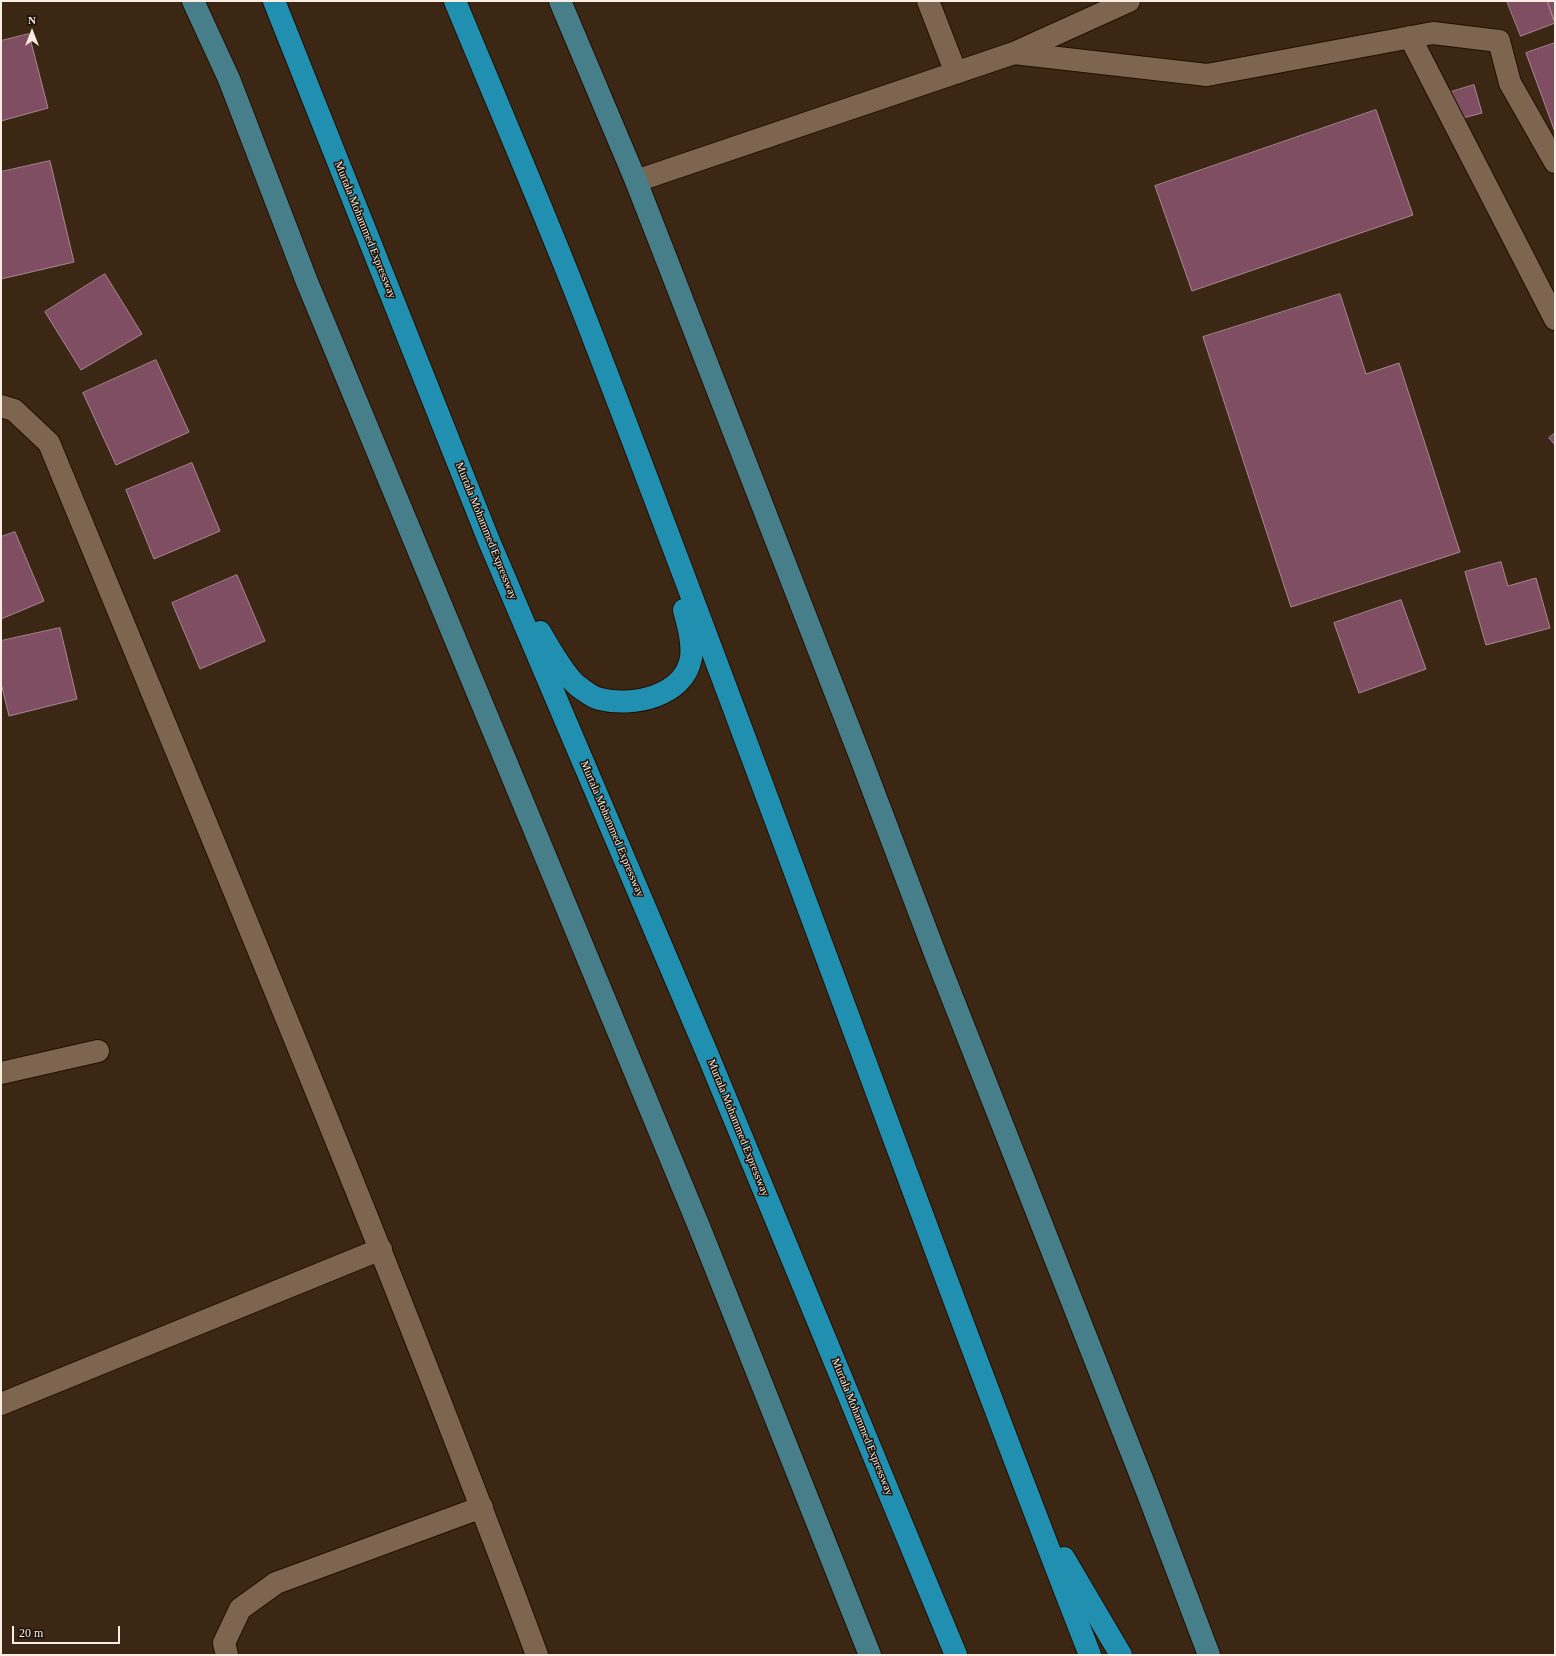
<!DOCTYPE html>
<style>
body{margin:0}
#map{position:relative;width:1556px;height:1656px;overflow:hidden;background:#3c2714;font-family:Georgia,serif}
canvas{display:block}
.frame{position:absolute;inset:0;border:2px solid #fbede1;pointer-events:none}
.north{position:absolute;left:12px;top:12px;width:40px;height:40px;-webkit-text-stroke:3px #1b120a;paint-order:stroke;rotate:0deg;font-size:11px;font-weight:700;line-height:16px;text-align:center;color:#fbede1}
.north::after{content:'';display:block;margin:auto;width:14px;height:18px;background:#fbede1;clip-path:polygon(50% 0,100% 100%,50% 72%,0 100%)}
.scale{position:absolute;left:12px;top:1626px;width:108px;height:18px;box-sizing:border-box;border:2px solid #fbede1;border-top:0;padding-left:5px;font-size:12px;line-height:14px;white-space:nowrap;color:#fbede1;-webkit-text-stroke:3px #1b120a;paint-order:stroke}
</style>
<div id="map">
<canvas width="1556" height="1656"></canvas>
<div class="frame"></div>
<div class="north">N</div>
<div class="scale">20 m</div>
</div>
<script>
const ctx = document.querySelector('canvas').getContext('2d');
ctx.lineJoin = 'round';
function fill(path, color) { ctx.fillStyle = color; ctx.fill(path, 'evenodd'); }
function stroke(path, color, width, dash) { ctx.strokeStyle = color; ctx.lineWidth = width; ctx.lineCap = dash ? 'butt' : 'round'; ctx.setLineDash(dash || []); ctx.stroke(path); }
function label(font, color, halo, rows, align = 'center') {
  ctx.font = font + ' Georgia,serif'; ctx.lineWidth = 3; ctx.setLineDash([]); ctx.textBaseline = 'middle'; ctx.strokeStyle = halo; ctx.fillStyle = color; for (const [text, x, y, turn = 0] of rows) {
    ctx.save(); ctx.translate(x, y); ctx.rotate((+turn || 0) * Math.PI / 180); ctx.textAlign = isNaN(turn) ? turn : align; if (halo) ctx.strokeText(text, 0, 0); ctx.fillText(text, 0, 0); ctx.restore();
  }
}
const building = new Path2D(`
 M1507 1H1547L1555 23 1521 36Z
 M1548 1H1555V20H1554Z
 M29 34 48 108 1 121V41Z
 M1555 43V132L1526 53Z
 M1474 85 1482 113 1459 119 1451 92Z
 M1376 110 1413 215 1192 291 1155 186Z
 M50 161 74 262 1 279V172Z
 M105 274 142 334 81 370 45 312Z
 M1340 294 1366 374 1399 363 1460 552 1291 607 1203 337Z
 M156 360 189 432 116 465 83 393Z
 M1555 433V445L1549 438Z
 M192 463 220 531 154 559 126 490Z
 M15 532 44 601 1 619V537Z
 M1501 562 1508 586 1536 578 1550 628 1486 645 1465 572Z
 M237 575 265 641 200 669 172 603Z
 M1401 600 1426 669 1359 693 1334 623Z
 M60 628 77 699 9 716 1 683V641Z`);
const minor = new Path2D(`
 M928 1 956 73
 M1410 37 1555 319
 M1014 53 1207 75 1433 33 1499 41 1510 83 1555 162
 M636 181 1014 53 1129 1
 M1 406 14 410 49 443C215 846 385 1247 537 1655
 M1 1073 98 1051
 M1 1404 381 1249
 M227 1655 224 1643 240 1609 276 1583 482 1507`);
const major = new Path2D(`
 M193 1 229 79 307 282 700 1229 870 1655
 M560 1 636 181 860 756 939 964 1148 1494 1209 1655`);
const highway = new Path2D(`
 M274 1 489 541 707 1053 956 1655
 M455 1C498 105 543 209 584 314 757 759 916 1210 1090 1655
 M540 632C549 647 565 677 579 687 585 691 593 698 600 699 632 707 684 697 691 658 693 642 688 625 684 610
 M1064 1558 1121 1655`);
const streetNames = [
 ["Murtala Mohammed Expressway",365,230,68],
 ["Murtala Mohammed Expressway",486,531,68],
 ["Murtala Mohammed Expressway",612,829,67],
 ["Murtala Mohammed Expressway",738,1128,68],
 ["Murtala Mohammed Expressway",862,1427,68]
];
fill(building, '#804e63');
stroke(building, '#a88794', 1);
stroke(minor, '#220f00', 24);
stroke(major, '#220f00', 24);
stroke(highway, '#220f00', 24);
stroke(minor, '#7d6550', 22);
stroke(major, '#467e89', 22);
stroke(highway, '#218faf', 22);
label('11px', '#fbede1', '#1b120a', streetNames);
</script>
